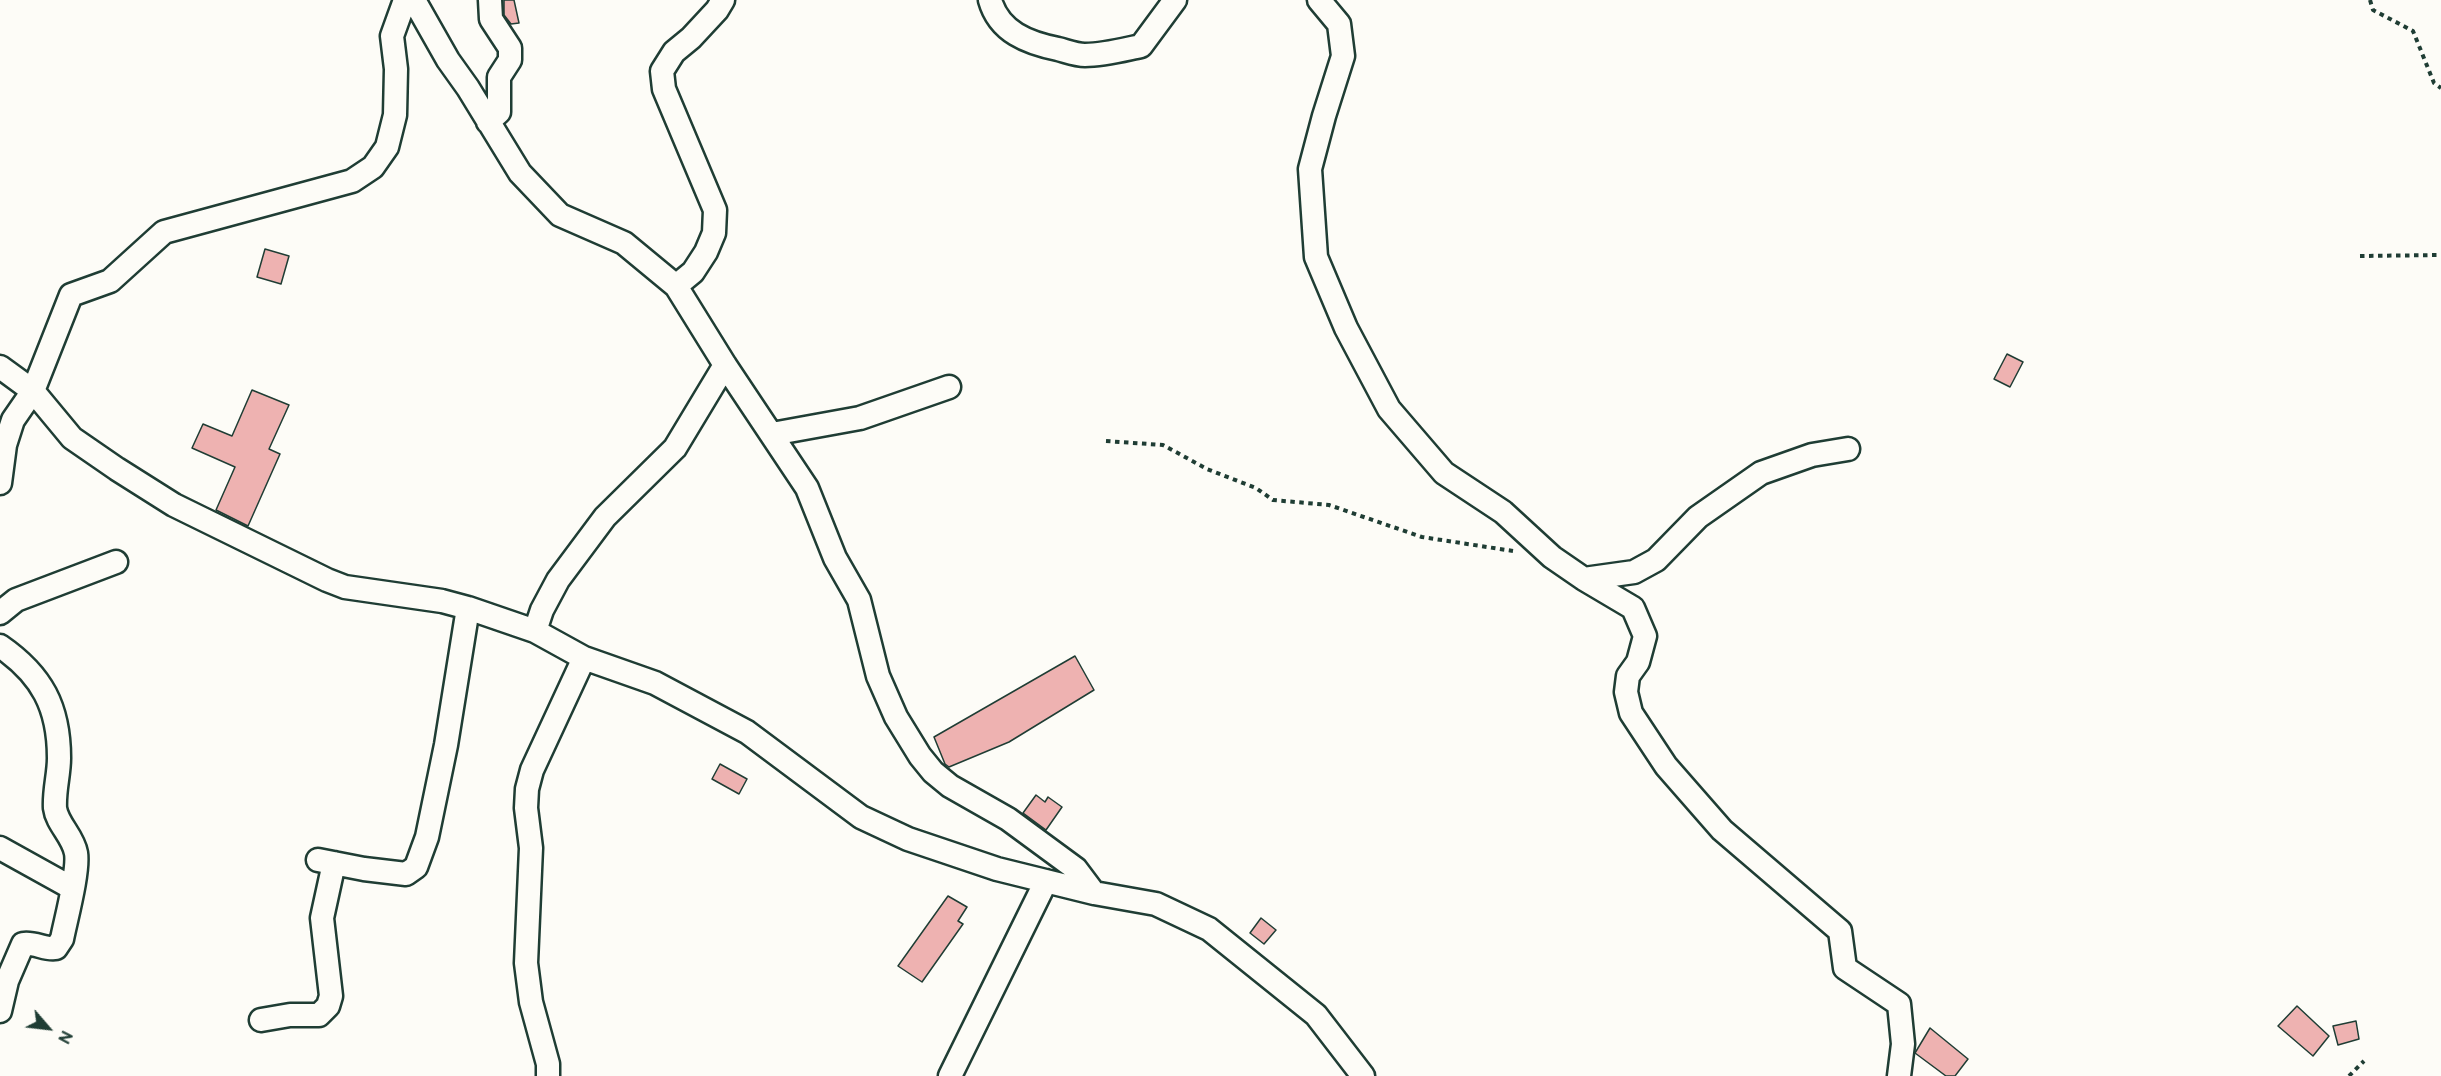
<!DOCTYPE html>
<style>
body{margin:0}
#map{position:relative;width:2441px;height:1076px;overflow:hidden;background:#fdfcf7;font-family:"Balsamiq Sans",sans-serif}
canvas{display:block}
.north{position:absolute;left:18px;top:998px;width:60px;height:60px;-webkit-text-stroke:4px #fdfcf7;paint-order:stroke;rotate:118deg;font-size:16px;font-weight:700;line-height:24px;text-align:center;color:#1f3d34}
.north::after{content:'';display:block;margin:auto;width:21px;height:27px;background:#1f3d34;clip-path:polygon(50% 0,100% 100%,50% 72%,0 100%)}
</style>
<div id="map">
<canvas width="2441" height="1076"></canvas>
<div class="north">N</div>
</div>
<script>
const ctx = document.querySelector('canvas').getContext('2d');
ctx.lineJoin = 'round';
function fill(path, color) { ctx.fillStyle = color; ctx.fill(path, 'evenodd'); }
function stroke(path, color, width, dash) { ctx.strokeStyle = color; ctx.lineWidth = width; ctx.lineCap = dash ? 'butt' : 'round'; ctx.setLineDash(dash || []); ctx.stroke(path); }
const building = new Path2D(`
 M504 0H514L519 23 511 24 504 15Z
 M265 249 289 256 281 284 257 277Z
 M2007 354 2023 362 2010 387 1994 379Z
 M252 390 289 405 269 449 280 454 248 526 216 510 235 467 192 448 203 424 232 436Z
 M1075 656 1094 690 1009 742 949 767 945 764 934 737Z
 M720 764 747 779 739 794 712 779Z
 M1036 795 1045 802 1048 797 1062 807 1046 830 1023 813Z
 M948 896 967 907 958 921 963 924 922 982 898 966Z
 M1261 918 1276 930 1264 944 1250 933Z
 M2297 1006 2329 1036 2313 1056 2278 1026Z
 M2356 1021 2359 1039 2338 1045 2333 1026Z
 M1930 1028 1968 1059 1955 1076H1946L1915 1053Z`);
const path = new Path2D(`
 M2370 0 2373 10 2413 31 2434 83 2441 88
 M2360 256 2441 255
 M1106 441 1163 445 1207 469 1256 488 1273 500 1329 505 1422 537 1513 551
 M2349 1076 2364 1061`);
const minor = new Path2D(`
 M414 0 448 60 468 88 520 173 560 215 624 243 676 286 725 365 807 488 835 558 859 600 878 676 896 717 920 756 933 772 950 786 1008 819 1076 869 1094 893
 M990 0C999 32 1028 43 1058 49 1066 51 1076 55 1085 55 1104 55 1122 50 1141 46L1175 0
 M1319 0 1339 24 1343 56 1324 116 1310 169 1316 257 1346 328 1389 409 1444 473 1503 512 1552 557 1584 579 1633 608 1645 636 1638 662 1628 676 1626 692 1631 713 1666 766 1722 830 1840 931 1845 968 1899 1004 1903 1044 1899 1076
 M488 122 499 112V77L510 60V48L491 19 490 0
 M676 286 693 272 706 252 714 233 715 210 664 89 662 71 674 52 691 38 717 10 723 0
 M0 367 33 391 72 438 117 469 174 505 327 580 345 587 442 601 468 608 535 631 584 658 655 683 747 732 861 817 908 839 997 869 1094 893 1156 904 1209 929 1316 1015 1363 1076
 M772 434 860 418 949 387
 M0 483 5 445 13 420 33 391 71 295 110 281 164 232 352 181 373 167 387 147 395 115 396 69 392 36 405 0
 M1584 579 1634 572 1656 560 1698 517 1761 473 1812 455 1848 449
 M0 613 16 600 116 562
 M535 631 542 610 558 580 605 517 675 448 725 365
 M0 646C42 675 59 707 59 758 59 775 54 790 55 808 57 824 73 836 76 853 79 871 66 919 62 939L56 948C45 950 35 942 23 944L7 981 0 1011
 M0 848 72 888
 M318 860 364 869 406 874 416 867 427 837 446 745 468 608
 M261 1020 290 1015H319L328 1006 331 996 322 918 334 863
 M548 1076V1064L531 1002 526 963 531 848 526 808 527 789 532 770 584 658
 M950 1076 1046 881`);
fill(building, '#eeb2b1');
stroke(building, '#1f3d34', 1.5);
stroke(minor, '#1f3d34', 27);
stroke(path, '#1f3d34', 4, [4.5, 4.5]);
stroke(minor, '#fdfcf7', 22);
</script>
